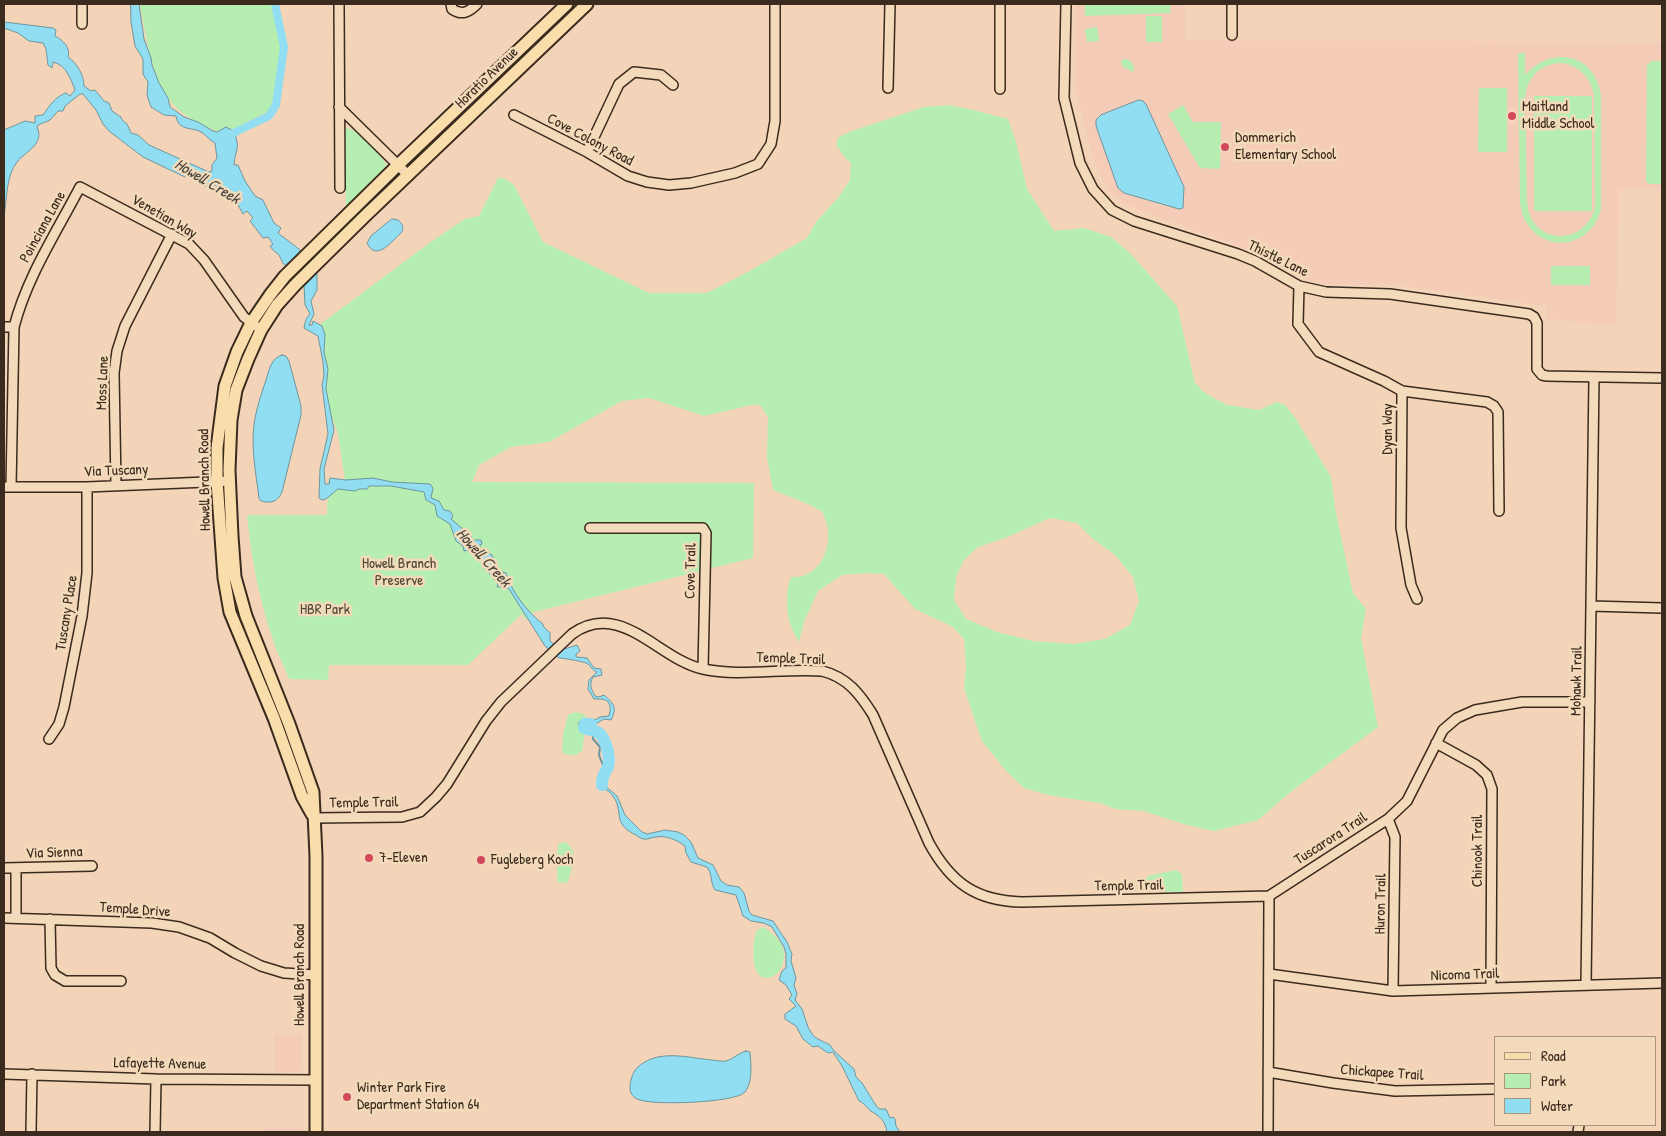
<!DOCTYPE html>
<style>
body{margin:0}
#map{position:relative;width:1666px;height:1136px;overflow:hidden;background:#f3d4b9;font-family:"Patrick Hand",sans-serif}
canvas{display:block}
.frame{position:absolute;inset:0;border:5px solid #3b2a1e;pointer-events:none}
.legend{position:absolute;left:1494px;top:1036px;width:162px;height:90px;box-sizing:border-box;background:#f2daba;border:1px solid #a9947c;margin:0;padding:6px 9px;list-style:none;font-size:15px;color:#3b2a1e}
.legend li{display:flex;align-items:center;gap:10px;height:25px}
.legend b{width:25px;border:1px solid #a9947c}
</style>
<div id="map">
<canvas width="1666" height="1136"></canvas>
<div class="frame"></div>
<ul class="legend">
<li><b style="height:6px;background:#f9ddab"></b>Road</li>
<li><b style="height:14px;background:#b6eeb2"></b>Park</li>
<li><b style="height:14px;background:#91ddf1"></b>Water</li>
</ul>
</div>
<script>
const ctx = document.querySelector('canvas').getContext('2d');
ctx.lineJoin = 'round';
function fill(path, color) { ctx.fillStyle = color; ctx.fill(path, 'evenodd'); }
function stroke(path, color, width, dash) { ctx.strokeStyle = color; ctx.lineWidth = width; ctx.lineCap = dash ? 'butt' : 'round'; ctx.setLineDash(dash || []); ctx.stroke(path); }
function label(font, color, halo, rows, align = 'center') {
  ctx.font = font + ' "Patrick Hand",sans-serif'; ctx.lineWidth = 5; ctx.setLineDash([]); ctx.textBaseline = 'middle'; ctx.strokeStyle = halo; ctx.fillStyle = color; for (const [text, x, y, turn = 0] of rows) {
    ctx.save(); ctx.translate(x, y); ctx.rotate((+turn || 0) * Math.PI / 180); ctx.textAlign = isNaN(turn) ? turn : align; if (halo) ctx.strokeText(text, 0, 0); ctx.fillText(text, 0, 0); ctx.restore();
  }
}
const built = new Path2D(`
 M1076 4H1185V40L1662 42V190H1619L1616 326 1546 319V306L1395 285 1324 284 1310 281 1295 275 1250 250 1145 213 1126 204 1110 192 1098 171 1093 157 1080 109 1076 87Z
 M274 1034H302V1066L301 1070 297 1072H274Z
 M263 1127 302 1128V1132H263Z`);
const green = new Path2D(`
 M140 4H276L283 46 275 108 224 134C207 127 187 119 174 105 151 82 146 34 140 4Z
 M1085 4H1171L1170 13 1085 16Z
 M1146 16H1162V42H1146Z
 M1097 27 1099 41 1087 42 1085 29Z
 M1518 53H1525V75C1552 44 1597 54 1601 97V208C1590 257 1525 253 1520 202ZM1559 63C1579 64 1592 78 1594 97L1595 207C1585 248 1530 245 1527 202L1525 98C1527 78 1539 65 1559 63Z
 M1123 59C1130 58 1134 64 1134 70L1133 72 1123 67 1121 62Z
 M1652 61H1662V184H1649L1646 181 1647 65Z
 M1479 88H1507V152H1478Z
 M1534 96H1592V211H1534Z
 M948 105 973 110 1008 119 1016 142 1027 189 1054 231 1084 228 1111 237 1130 253 1177 306 1195 383 1205 393 1227 405 1259 410 1277 402 1285 405 1296 419 1331 477 1335 508 1353 593 1366 609 1361 638 1378 727 1293 790 1258 820 1214 831 1187 825 1143 811 1116 809 1100 803 1048 795 1024 788 1007 772 982 741 964 688 966 667 964 639 953 627 915 609 884 574 866 573 842 575 818 591 804 622 799 642C795 635 791 628 789 620 787 611 785 584 792 577 817 578 830 554 828 531 828 525 824 518 823 512L808 504 773 490 767 458 768 417 760 405H752L704 416 649 398 622 401 549 442 511 447 479 465 472 482 754 483 753 558 534 612 526 620 522 614 468 665H329L328 680 289 679C284 666 277 653 273 640 259 599 251 557 247 515H327L328 481H345L338 433 328 408 324 384 322 341 314 329 428 244 465 219 479 216 498 178H504L514 185 543 242 649 293H707L748 272 807 238 816 222 838 198 850 180 851 163 845 158 836 144 838 138 849 132 924 107ZM1050 518 1077 523 1092 538 1115 555 1133 577 1139 601 1130 625 1105 639 1073 644 1033 641 997 632 966 619 954 600 956 577 964 560 978 547 1005 538Z
 M1183 105 1193 122H1221L1220 169 1200 168 1168 114Z
 M346 128C359 130 381 154 387 166L346 206 344 133Z
 M1551 266H1590V285H1551Z
 M576 712 584 714 587 718 581 720 579 728 585 733 582 751 576 755H567L562 752 563 735 568 715Z
 M565 842C568 844 572 847 573 852 574 860 571 875 567 883L557 882 558 844Z
 M1176 870 1182 874 1183 892 1137 891 1148 876Z
 M764 927C778 938 789 947 782 966 780 970 776 976 771 977 749 985 752 941 757 930Z`);
const water = new Path2D(`
 M131 4H139L144 39 151 58 152 65 159 83 168 98 170 107 184 117 198 122 213 131 217 132 226 127 234 131C241 150 235 149 234 165H238L245 181 255 196 263 200 274 223 281 228 278 233 299 249 317 274V290L311 301 314 314 309 325H312L313 321 322 326 325 334 324 352 328 369 326 389 334 430 324 469 325 484H329L330 478 346 480 373 478 392 482 430 484 433 488 431 498 439 501 444 510 450 511 453 516 451 519 470 535 473 540H481L482 544 480 545V548L492 555 497 565 495 569 506 573C512 592 527 612 543 624V626L550 633V641L561 650 577 645 580 651 576 654V657L587 658 594 668 601 669 602 675 593 677C589 684 591 689 595 696L599 697 604 695C613 703 618 707 611 720L604 719 594 725 586 726V728L590 729 587 732 579 728V722L588 718 591 722 600 717 609 716C609 713 611 710 610 708 610 698 600 699 594 699L588 689 589 680 597 672C592 670 591 667 588 664 586 662 563 658 559 658L545 646 509 589 504 587H497L498 584 484 567 485 565C482 560 474 552 469 552L470 550 464 551 463 546 456 541 450 524 437 516 435 505 426 500 424 492 391 486H369L367 489H359L355 491 338 489 326 499 322 500 319 498 320 469 328 434 322 385 324 376 323 362 318 336 304 328 306 319 310 314 305 305 304 285 283 263 279 255 273 250 270 246 273 244 268 237 263 238 250 221 253 218 247 211 243 214 238 205 239 203 236 204 231 199 218 194 221 189 211 183 208 187 194 180 195 177 188 173 185 177 143 157 109 131 103 124 96 110 83 94H80L65 106 63 111H58L50 120 38 125 37 127C45 144 26 151 17 162 6 176 7 199 4 216V130L25 121 35 123V116L43 115C49 106 56 96 66 93L70 96 75 90C71 79 66 65 53 62L52 68 48 65 46 49 43 43 29 41 18 33 4 28V22L53 28 56 30 55 36C63 40 71 48 68 57 77 63 84 75 84 86L91 91 95 90 104 101 109 103 112 111 121 117 122 120 127 124 131 133 138 135 149 145 209 172 212 171V165L217 158 215 143C209 140 206 135 201 132 190 126 179 132 176 116L164 115 151 107 147 95 148 82 143 74V59L135 46 131 22Z
 M1139 100 1143 101 1146 104 1184 187 1183 208 1179 209 1124 193 1118 188 1096 126V120L1101 115Z
 M392 219 398 220C402 223 404 227 402 232 393 240 376 263 367 243L371 236Z
 M282 355 286 356 289 361 301 406V415L282 492C278 501 272 504 261 501L259 498C256 474 251 449 254 425 256 409 261 395 266 380 269 370 271 358 282 355Z
 M603 770 606 771 603 784 617 796 625 815 642 832 647 834 665 830 678 832 684 835 691 842 698 858 713 865 721 881 727 885 739 887 744 893 749 911 752 915 773 921 787 942 792 954 791 961 796 978 794 985 797 994 795 1000 802 1009 808 1027 812 1034 816 1038 830 1045 834 1051 854 1069 856 1077 862 1083 877 1107 880 1109H886L890 1118 893 1117 895 1119 896 1126 900 1132H887C885 1120 880 1117 871 1111 866 1108 865 1103 859 1101L842 1066 833 1052 828 1053 818 1046 813 1047 803 1039 796 1026 785 1019V1014L796 1006 789 999 792 995 786 985 779 980 782 971 786 968V954L784 947 772 927 764 923 751 921 743 916 736 895 715 890C710 883 713 875 707 867L691 862 686 853 685 846C677 840 666 835 656 837 652 837 648 840 644 839 640 839 637 835 634 834 611 822 625 811 612 795 609 790 604 790 600 785V776Z
 M746 1051 750 1052C751 1065 753 1082 745 1092 736 1103 649 1106 637 1099 629 1095 629 1087 631 1080 634 1068 640 1064 651 1059 669 1052 693 1058 711 1060 716 1060 722 1062 726 1061 734 1059 738 1053 746 1051Z`);
const stream = new Path2D(`
 M588 729 593 735V739L600 747 599 755 604 768 602 773`);
const canal = new Path2D(`
 M225 137 269 116 276 105 284 47 275 4`);
const river = new Path2D(`
 M591 724H585L584 728C589 730 594 730 599 733 606 739 611 758 608 767 605 774 601 776 602 785`);
const minor = new Path2D(`
 M339 4 340 188
 M451 4 452 9C462 16 469 12 477 4
 M1066 4 1064 98 1080 163 1093 189 1112 210 1134 221 1238 254 1255 261 1299 286 1326 292 1390 294 1529 314 1534 317 1537 323V369L1542 375 1547 376 1662 378
 M1232 4V35
 M82 24V4
 M888 88 890 4
 M1000 89V4
 M339 107 408 175
 M514 115 587 152 628 176 647 182 669 185 691 183 735 173 758 164 771 144 775 121V4
 M587 152 619 84 634 72 661 75 673 85
 M1299 286 1298 324 1319 352 1384 381 1402 391 1487 402 1494 406 1498 412 1499 511
 M4 327H14
 M1402 391 1401 528 1411 585 1417 599
 M116 485 114 373 117 351 125 326 172 234
 M4 487H87L230 481
 M11 487 14 327C27 277 56 233 80 187L189 244 204 260 244 317 256 326
 M590 528H703L706 533 703 669
 M1591 606 1662 608
 M49 739 59 724 64 707 82 616 87 573V487
 M1436 743 1476 765 1487 775 1492 789 1491 987
 M314 818 402 817 420 812 436 797 447 784 486 721 501 702 572 634C621 599 659 660 703 669 740 677 784 668 822 671 847 677 860 694 873 715L929 843C951 883 976 901 1022 902L1269 896
 M1388 819 1395 837 1393 991
 M4 868 92 866
 M1269 896 1388 819 1407 801 1443 730 1457 718 1475 710 1522 702H1590
 M4 918 152 923 179 927 210 938 235 953 261 966 284 973 315 975
 M16 918V869
 M50 919 51 968 55 975 65 981H121
 M1269 974 1393 991 1662 983
 M1586 985 1594 377
 M1268 1072 1333 1083 1395 1091 1495 1089
 M4 1074 156 1079 316 1080
 M31 1132 32 1074
 M155 1132 156 1079
 M1268 1132 1269 896
 M1578 1132 1579 1125`);
const major = new Path2D(`
 M312 814 302 796 274 718 230 612 224 578 217 481V448L225 386 237 352 251 323 270 295 285 276 398 165 567 4
 M316 1132V856L313 792 289 724 246 616 235 577 232 536 229 470 231 420 236 390 248 359 261 330 277 305 295 285 365 216 587 4`);
const markers = [
 [1512,116,5,"#d1495b"],
 [1225,147,5,"#d1495b"],
 [369,858,5,"#d1495b"],
 [481,860,5,"#d1495b"],
 [347,1097,5,"#d1495b"]
];
const streetNames = [
 ["Horatio Avenue",487,78,-44],
 ["Cove Colony Road",590,140,28],
 ["Venetian Way",164,217,30],
 ["Poinciana Lane",43,227,-61],
 ["Thistle Lane",1278,259,26],
 ["Moss Lane",103,383,-88],
 ["Dyan Way",1388,429,-90],
 ["Via Tuscany",116,471,-2],
 ["Howell Branch Road",205,480,-91],
 ["Cove Trail",691,571,-89],
 ["Tuscany Place",67,613,-81],
 ["Temple Trail",791,659,2],
 ["Mohawk Trail",1577,681,-89],
 ["Temple Trail",364,803,-1],
 ["Tuscarora Trail",1331,839,-33],
 ["Chinook Trail",1478,851,-90],
 ["Via Sienna",54,853,-2],
 ["Temple Trail",1129,886,-1],
 ["Huron Trail",1381,904,-89],
 ["Temple Drive",135,910,4],
 ["Howell Branch Road",300,975,-90],
 ["Nicoma Trail",1465,975,-2],
 ["Lafayette Avenue",160,1064,1],
 ["Chickapee Trail",1382,1073,4]
];
const poiNames = [
 ["Maitland",1522,107],
 ["Middle School",1522,124],
 ["Dommerich",1235,138],
 ["Elementary School",1235,155],
 ["7-Eleven",379,858],
 ["Fugleberg Koch",491,860],
 ["Winter Park Fire",357,1088],
 ["Department Station 64",357,1105]
];
const parkNames = [
 ["Howell Branch",399,564],
 ["Preserve",399,581],
 ["HBR Park",325,610]
];
const waterNames = [
 ["Howell Creek",207,182,31],
 ["Howell Creek",483,558,48]
];
fill(built, '#f4ccb8');
fill(green, '#b6eeb2');
fill(water, '#91ddf1');
stroke(water, '#6f959d', 1);
stroke(stream, '#6f959d', 2);
stroke(canal, '#91ddf1', 8);
stroke(river, '#91ddf1', 12);
stroke(minor, '#3b2a1e', 12);
stroke(major, '#3b2a1e', 15);
stroke(minor, '#f2daba', 9);
stroke(major, '#f9ddab', 11);
for (const [x, y, r, color] of markers) { const dot = new Path2D(); dot.arc(x, y, r, 0, 2 * Math.PI); ctx.fillStyle = color; ctx.fill(dot); stroke(dot, '#f2daba', 2); }
label('15px', '#3b2a1e', '#f2daba', streetNames);
label('15px', '#3b2a1e', '#f2daba', poiNames, 'left');
label('15px', '#4d4734', '#f2daba', parkNames);
label('italic 16px', '#48453e', '#f2daba', waterNames);
</script>
